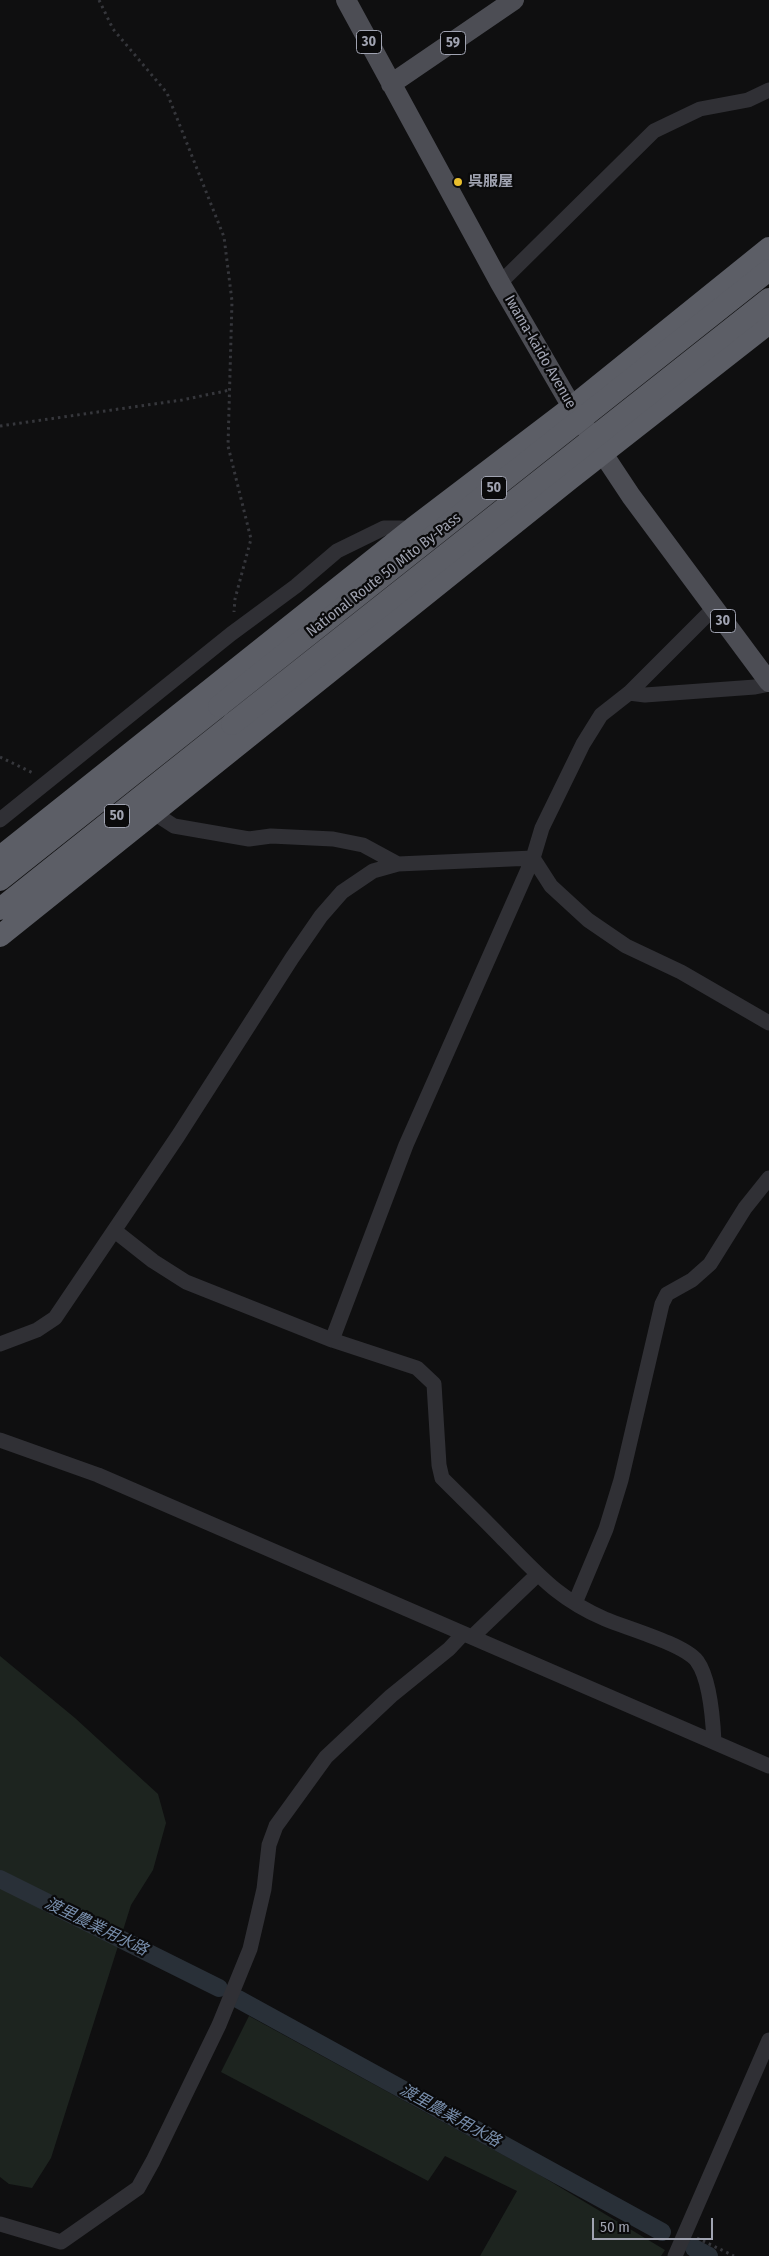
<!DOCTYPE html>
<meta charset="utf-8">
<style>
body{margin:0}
#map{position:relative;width:769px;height:2256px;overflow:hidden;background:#0f0f10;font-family:"Fira Sans Condensed",sans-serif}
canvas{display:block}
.scale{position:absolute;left:592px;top:2218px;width:121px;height:22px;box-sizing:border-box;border:2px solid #a0a3b1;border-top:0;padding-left:6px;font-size:15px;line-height:18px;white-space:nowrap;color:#a0a3b1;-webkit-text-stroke:4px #0a0a0b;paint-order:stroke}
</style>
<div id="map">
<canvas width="769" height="2256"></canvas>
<div class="scale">50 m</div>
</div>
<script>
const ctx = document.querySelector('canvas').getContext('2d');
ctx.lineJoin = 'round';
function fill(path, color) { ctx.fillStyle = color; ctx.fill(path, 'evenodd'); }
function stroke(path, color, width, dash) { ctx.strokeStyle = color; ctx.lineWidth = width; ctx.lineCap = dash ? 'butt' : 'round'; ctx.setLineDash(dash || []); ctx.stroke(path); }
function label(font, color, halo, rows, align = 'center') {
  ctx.font = font + ' "Fira Sans Condensed","Noto Sans JP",sans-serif'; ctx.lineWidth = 4.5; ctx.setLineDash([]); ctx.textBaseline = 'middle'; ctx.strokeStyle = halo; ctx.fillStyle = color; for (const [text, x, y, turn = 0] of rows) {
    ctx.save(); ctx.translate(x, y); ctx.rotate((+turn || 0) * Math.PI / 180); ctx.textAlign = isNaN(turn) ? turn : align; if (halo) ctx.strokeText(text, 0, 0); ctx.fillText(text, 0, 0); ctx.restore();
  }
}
const green = new Path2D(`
 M0 1656 75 1718 158 1794 166 1823 153 1870 131 1905 51 2158 32 2188 9 2184 0 2177Z
 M249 2016 538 2174 665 2250 661 2256H480L517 2191 445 2156 428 2181 221 2072Z`);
const canal = new Path2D(`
 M0 1879 219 1988
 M238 1999 662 2232
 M694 2248 709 2256`);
const path = new Path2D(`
 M99 0 113 29 167 93 224 237 232 301 228 446 251 539 235 599 234 612
 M0 426 182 400 230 390
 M0 757 35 774
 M697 2238 734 2256`);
const minor = new Path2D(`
 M500 283 654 131 700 109 748 100 769 90
 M629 693 645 695 755 687 769 684
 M154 813 174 826 249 839 271 836 333 839 363 845 398 864
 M0 820 231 634 296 586 337 551 384 528H413
 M533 858 551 886 588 920 626 946 681 972 769 1023
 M115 1231 153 1261 186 1282 332 1340 417 1368 434 1384 439 1465 442 1478C463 1499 484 1519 504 1540 539 1575 557 1598 605 1619 626 1628 684 1644 697 1661 710 1679 713 1720 714 1742
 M332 1340 406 1145 533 858 542 828 583 744 601 715 629 693 713 609
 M0 1344 37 1330 55 1318 178 1136 292 958 321 916 342 892 373 871 398 864 533 858
 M0 1440 98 1475 769 1766
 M575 1603 606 1529 621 1480 662 1304 667 1294 692 1280 710 1264 745 1208 769 1178
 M472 1637 537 1575
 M0 2224 61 2242
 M61 2242 138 2188 153 2161 219 2025 250 1949 264 1889 269 1845 276 1826 326 1757 391 1696 449 1649 463 1634
 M675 2256 769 2040`);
const major = new Path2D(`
 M346 0 500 283 572 407 631 496 769 682
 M391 84 514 0`);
const highway = new Path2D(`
 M0 857 413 528 572 407 769 248
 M0 880 219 706
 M0 909 232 724
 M0 936 570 479 769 323`);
const highwayBridge = new Path2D(`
 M219 706 769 270
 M232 724 769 299`);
const markers = [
 [458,182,5,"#eabf2d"]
];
const shields = [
 [369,42,25],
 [453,43,25],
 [494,488,25],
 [723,621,25],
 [117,816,25]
];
const shieldNames = [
 ["30",369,42],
 ["59",453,43],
 ["50",494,488],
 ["30",723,621],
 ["50",117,816]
];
const poiNames = [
 ["呉服屋",468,182]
];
const streetNames = [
 ["Iwama-kaido Avenue",540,352,60],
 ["National Route 50 Mito By-Pass",384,575,-38]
];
const waterNames = [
 ["渡里農業用水路",96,1927,26],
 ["渡里農業用水路",450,2116,29]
];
fill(green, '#1d241f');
stroke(canal, '#293038', 18);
stroke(path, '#36373c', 3, [2.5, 4]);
stroke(minor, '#303035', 15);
stroke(major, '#4c4d54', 20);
stroke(highway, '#5c5e66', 22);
stroke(highwayBridge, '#5c5e66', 22);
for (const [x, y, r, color] of markers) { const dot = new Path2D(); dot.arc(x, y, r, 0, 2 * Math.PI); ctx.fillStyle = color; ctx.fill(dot); stroke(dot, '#0a0a0b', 2); }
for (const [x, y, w] of shields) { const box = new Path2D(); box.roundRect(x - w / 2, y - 11.5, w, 23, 4); ctx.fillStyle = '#0a0a0b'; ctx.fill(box); stroke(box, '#a0a3b1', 1); }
label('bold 14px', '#a0a3b1', null, shieldNames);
label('bold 15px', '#a0a3b1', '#0a0a0b', poiNames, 'left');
label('15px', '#a0a3b1', '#0a0a0b', streetNames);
label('italic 16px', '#778dab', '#0a0a0b', waterNames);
</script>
